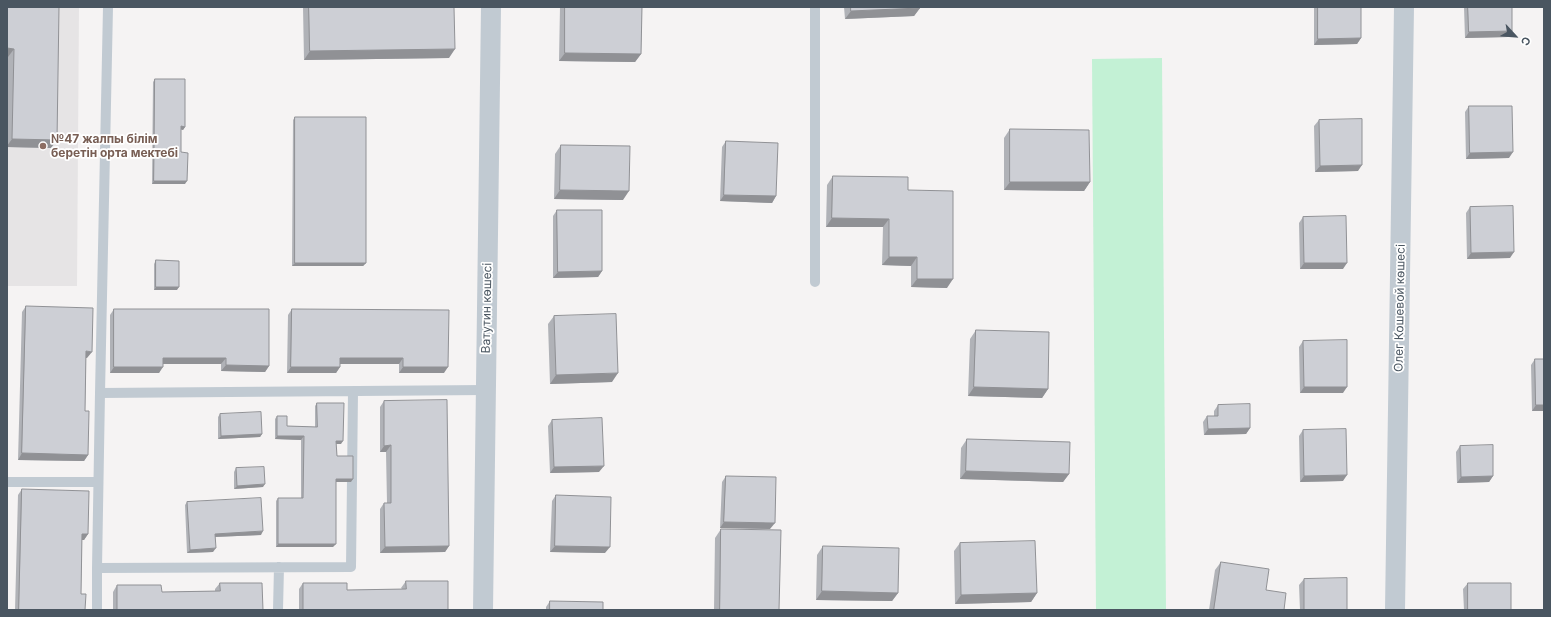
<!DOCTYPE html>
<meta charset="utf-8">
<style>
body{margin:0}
#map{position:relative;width:1551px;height:617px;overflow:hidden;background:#f5f3f3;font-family:Inter,sans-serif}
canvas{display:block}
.frame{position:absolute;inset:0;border:8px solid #4a5661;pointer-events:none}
.north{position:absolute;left:1495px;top:16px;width:40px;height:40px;-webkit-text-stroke:3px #fff;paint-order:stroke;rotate:116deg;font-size:11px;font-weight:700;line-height:16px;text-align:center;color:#4a5661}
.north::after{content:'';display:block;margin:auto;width:14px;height:18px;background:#4a5661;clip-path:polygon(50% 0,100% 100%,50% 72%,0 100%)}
</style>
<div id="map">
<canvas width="1551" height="617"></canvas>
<div class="frame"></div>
<div class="north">С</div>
</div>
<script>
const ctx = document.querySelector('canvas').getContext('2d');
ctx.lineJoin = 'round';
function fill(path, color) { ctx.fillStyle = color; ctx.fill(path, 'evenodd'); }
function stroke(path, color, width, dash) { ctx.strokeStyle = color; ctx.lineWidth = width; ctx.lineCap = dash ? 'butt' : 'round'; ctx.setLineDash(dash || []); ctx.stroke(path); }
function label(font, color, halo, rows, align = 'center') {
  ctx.font = font + ' Inter,sans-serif'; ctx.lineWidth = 3.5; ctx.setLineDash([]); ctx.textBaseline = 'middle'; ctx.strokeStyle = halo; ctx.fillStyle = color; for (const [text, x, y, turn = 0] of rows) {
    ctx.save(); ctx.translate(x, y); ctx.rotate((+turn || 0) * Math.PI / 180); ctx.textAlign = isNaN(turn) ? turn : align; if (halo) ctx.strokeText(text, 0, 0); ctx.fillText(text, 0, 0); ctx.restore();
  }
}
const education = new Path2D(`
 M7 7H79L77 286H7Z`);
const green = new Path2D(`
 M1162 58 1166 610H1096L1092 59Z`);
const lane = new Path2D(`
 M815 7V282
 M353 392 351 567 97 568 100 393 486 390
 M100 393 108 7
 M7 482H98
 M97 568V610
 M278 610 279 567`);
const street = new Path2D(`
 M483 610 491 7
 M1395 610 1404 7`);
const wall = new Path2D(`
 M7 7 51 148 7 147 8 57H7Z
 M303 7H454L449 58 304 60Z
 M560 7H642L641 54 635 62 559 61Z
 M844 7H920V8L914 16 845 19Z
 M1314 7H1361V38L1357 44 1314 45Z
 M1464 7H1512L1508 37 1465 38Z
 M155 79 185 127 183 130 181 129V152L185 184H152L153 82Z
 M1469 106 1509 158 1466 159 1465 112Z
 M295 117 366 263 363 266H292L293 120Z
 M1319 120 1358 171 1315 172 1314 126Z
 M1010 129 1090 182 1084 191 1004 190V138Z
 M726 141 776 196 772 203 720 201 722 147Z
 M561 145 623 200 554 199 555 154Z
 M833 176 908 190 947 288 911 287V266L882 265 883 227H826L827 185Z
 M1470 207 1510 258 1467 259 1466 213Z
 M557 210 602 271 598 277 553 278V216Z
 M1303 217 1343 269H1300L1299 223Z
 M156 260 177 290H154V264Z
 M26 306 87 358H86L85 411 88 455 84 461 18 460 22 312Z
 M114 309 269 366 265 372 221 371V364H163L159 373H110V315Z
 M292 309 444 373H399V364H340V367L336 373H287L288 315Z
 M554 316 612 382 550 384 548 324Z
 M976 330 1048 389 1042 398 968 396 970 339Z
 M1303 341 1343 393H1300L1299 347Z
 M1535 359H1544V411H1532L1531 365Z
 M384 401 449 546 445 552 380 553V509L384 503H387L386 452H380V407Z
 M317 403 341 444H336L337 456 351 482H336L333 547H276V501L278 498H301V440L275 439V419L277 416 287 426 315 427V406Z
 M1218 405 1250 428 1246 434 1204 435 1203 422 1207 416H1214V411Z
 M220 414 262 434 260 437 218 439V417Z
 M552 420 599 472 550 473 548 426Z
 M1303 430 1343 481 1300 482 1299 436Z
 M967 439 1069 474 1063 482 960 479 961 448Z
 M1460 446 1493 476 1489 482 1457 483 1456 452Z
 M236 468 263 487 234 489V472Z
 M726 476 770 529 720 528 722 482Z
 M22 489 88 534 84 540H82L81 594 85 610H15L18 495Z
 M556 495 605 553 550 552 552 501Z
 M187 502 261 535 215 537 213 552 187 553 185 505Z
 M721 529 779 610H714L715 538Z
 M960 543 1037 593 1031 602 955 604 954 551Z
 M823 546 898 593 892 601 816 600 817 555Z
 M1221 562 1266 590 1284 610H1209L1215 570Z
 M1304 579 1347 610H1300L1299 585Z
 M406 581 448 610H299V589L303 583 347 590 402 589 401 588Z
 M220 583 263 610H113V592L117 585 162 592 215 591V589Z
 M1468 583 1511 610H1464L1463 589Z
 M550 601 603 610H546V607Z`);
const shadedWall = new Path2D(`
 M920 8 914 16 845 19 851 11Z
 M1512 31 1508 37 1465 38 1469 32Z
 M1361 38 1357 44 1314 45 1318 39Z
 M7 48 14 49 8 57H7Z
 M455 49 449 58 304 60 310 51Z
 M565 53 641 54 635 62 559 61Z
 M181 126 185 127 183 130 179 129Z
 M12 139 57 140 51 148 7 147V146Z
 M1513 152 1509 158 1466 159 1470 153Z
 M1362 165 1358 171 1315 172 1320 166Z
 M154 181H187L185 184H152Z
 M1010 182H1090L1084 191 1004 190Z
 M560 190 629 191 623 200 554 199Z
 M724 195 776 196 772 203 720 201Z
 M832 218 889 219 883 227H826Z
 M1514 252 1510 258 1467 259 1471 253Z
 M889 257H917L911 266 882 265Z
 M295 263H366L363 266H292Z
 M1304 263H1347L1343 269H1300Z
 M602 271 598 277 553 278 558 272Z
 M917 279H953L947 288 911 287Z
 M156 287H179L177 290H154Z
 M86 351 92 352 87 358H82Z
 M163 358H226L221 364H159Z
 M340 358H403L399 364H336Z
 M226 365 269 366 265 372 221 371Z
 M114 367H163L159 373H110Z
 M291 367H340L336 373H287Z
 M403 367H448L444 373H399Z
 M618 373 612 382 550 384 556 375Z
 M974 387 1048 389 1042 398 968 396Z
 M1304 387H1347L1343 393H1300Z
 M1536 405H1544V411H1532Z
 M1250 428 1246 434 1204 435 1208 429Z
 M262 434 260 437 218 439 221 436Z
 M277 436H304L301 440 275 439Z
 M336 441H343L341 444H334Z
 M391 445 386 452H380L384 446Z
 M22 453 88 455 84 461 18 460Z
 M604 466 599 472 550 473 554 467Z
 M966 471 1069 474 1063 482 960 479Z
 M1347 475 1343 481 1300 482 1304 476Z
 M1493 476 1489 482 1457 483 1461 477Z
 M336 479H353L351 482H334Z
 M265 484 263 487 234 489 237 486Z
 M724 522 775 523 770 529 720 528Z
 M263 531 261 535 213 537 215 534Z
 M82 534H88L84 540H78Z
 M278 544H336L333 547H276Z
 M449 546 445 552 380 553 385 547Z
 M555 546 610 547 605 553 550 552Z
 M216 548 213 552 187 553 190 550Z
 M822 591 898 593 892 601 816 600Z
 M1037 593 1031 602 955 604 961 595Z`);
const building = new Path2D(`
 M7 7H59L57 140 12 139 14 49 7 48Z
 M309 7H454L455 49 310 51Z
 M565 7H642L641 54 565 53Z
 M851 7H920V8L851 11Z
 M1318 7H1361V38L1318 39Z
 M1468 7H1512V31L1469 32Z
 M155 79H185V127L181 126V152L188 153 187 181H154Z
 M1469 106H1512L1513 152 1470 153Z
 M295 117H366V263H295Z
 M1362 119V165L1320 166 1319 120Z
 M1010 129 1089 130 1090 182H1010Z
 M726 141 778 143 776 196 724 195Z
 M561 145 630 146 629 191 560 190Z
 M833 176 908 177V190L953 191V279H917V257H889V219L832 218Z
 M1513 206 1514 252 1471 253 1470 207Z
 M557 210H602V271L558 272Z
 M1346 216 1347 263H1304L1303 217Z
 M156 260 179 261V287H156Z
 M26 306 93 308 92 352 86 351 85 411H89L88 455 22 453Z
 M114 309H269V366L226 365V358H163V367H114Z
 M292 309 449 310 448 367H403V358H340V367H291Z
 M616 314 618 373 556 375 554 316Z
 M976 330 1049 332 1048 389 974 387Z
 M1347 340V387H1304L1303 341Z
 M1535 359H1544V405H1536Z
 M447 400 449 546 385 547 384 503H391V445L384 446V401Z
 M317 403H344L343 441H336L337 456H353V479H336V544H278V498H303L304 436H277V416H287V426L317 427Z
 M1250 404V428L1208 429 1207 416H1218V405Z
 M261 412 262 434 221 436 220 414Z
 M602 418 604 466 554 467 552 420Z
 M1346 429 1347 475 1304 476 1303 430Z
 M967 439 1070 442 1069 474 966 471Z
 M1493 445V476L1461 477 1460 446Z
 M264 467 265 484 237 486 236 468Z
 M726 476 776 477 775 523 724 522Z
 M22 489 89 491 88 534H82L81 594H86L85 610H19Z
 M556 495 611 497 610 547 555 546Z
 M261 498 263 531 215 534 216 548 190 550 187 502Z
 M721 529 781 530 779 610H720Z
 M1035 541 1037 593 961 595 960 543Z
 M823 546 899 548 898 593 822 591Z
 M1221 562 1269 569 1266 590 1286 593 1284 610H1214Z
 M1347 578V610H1304V579Z
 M406 581H448V610H303V583H347V590L406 589Z
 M220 583H262L263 610H117V585H161L162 592 220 591Z
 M1468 583H1511V610H1468Z
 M550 601 603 602V610H550Z`);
const markers = [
 [43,146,4,"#8d6e63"]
];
const educationNames = [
 ["№47 жалпы білім",51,139],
 ["беретін орта мектебі",51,153]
];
const streetNames = [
 ["Ватутин көшесі",487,308,-89],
 ["Олег Кошевой көшесі",1400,308,-89]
];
fill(education, '#e6e4e5');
fill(green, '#c3f1d5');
stroke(lane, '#c1cad2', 10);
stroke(street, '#c1cad2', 20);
fill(wall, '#b0b2b7');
fill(shadedWall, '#909195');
fill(building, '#cdcfd5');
stroke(building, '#909195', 1);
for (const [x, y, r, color] of markers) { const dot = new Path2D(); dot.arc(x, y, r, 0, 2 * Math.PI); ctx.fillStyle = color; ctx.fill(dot); stroke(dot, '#fff', 1.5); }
label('bold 12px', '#785e54', '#fff', educationNames, 'left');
label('12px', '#4a5661', '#fff', streetNames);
</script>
